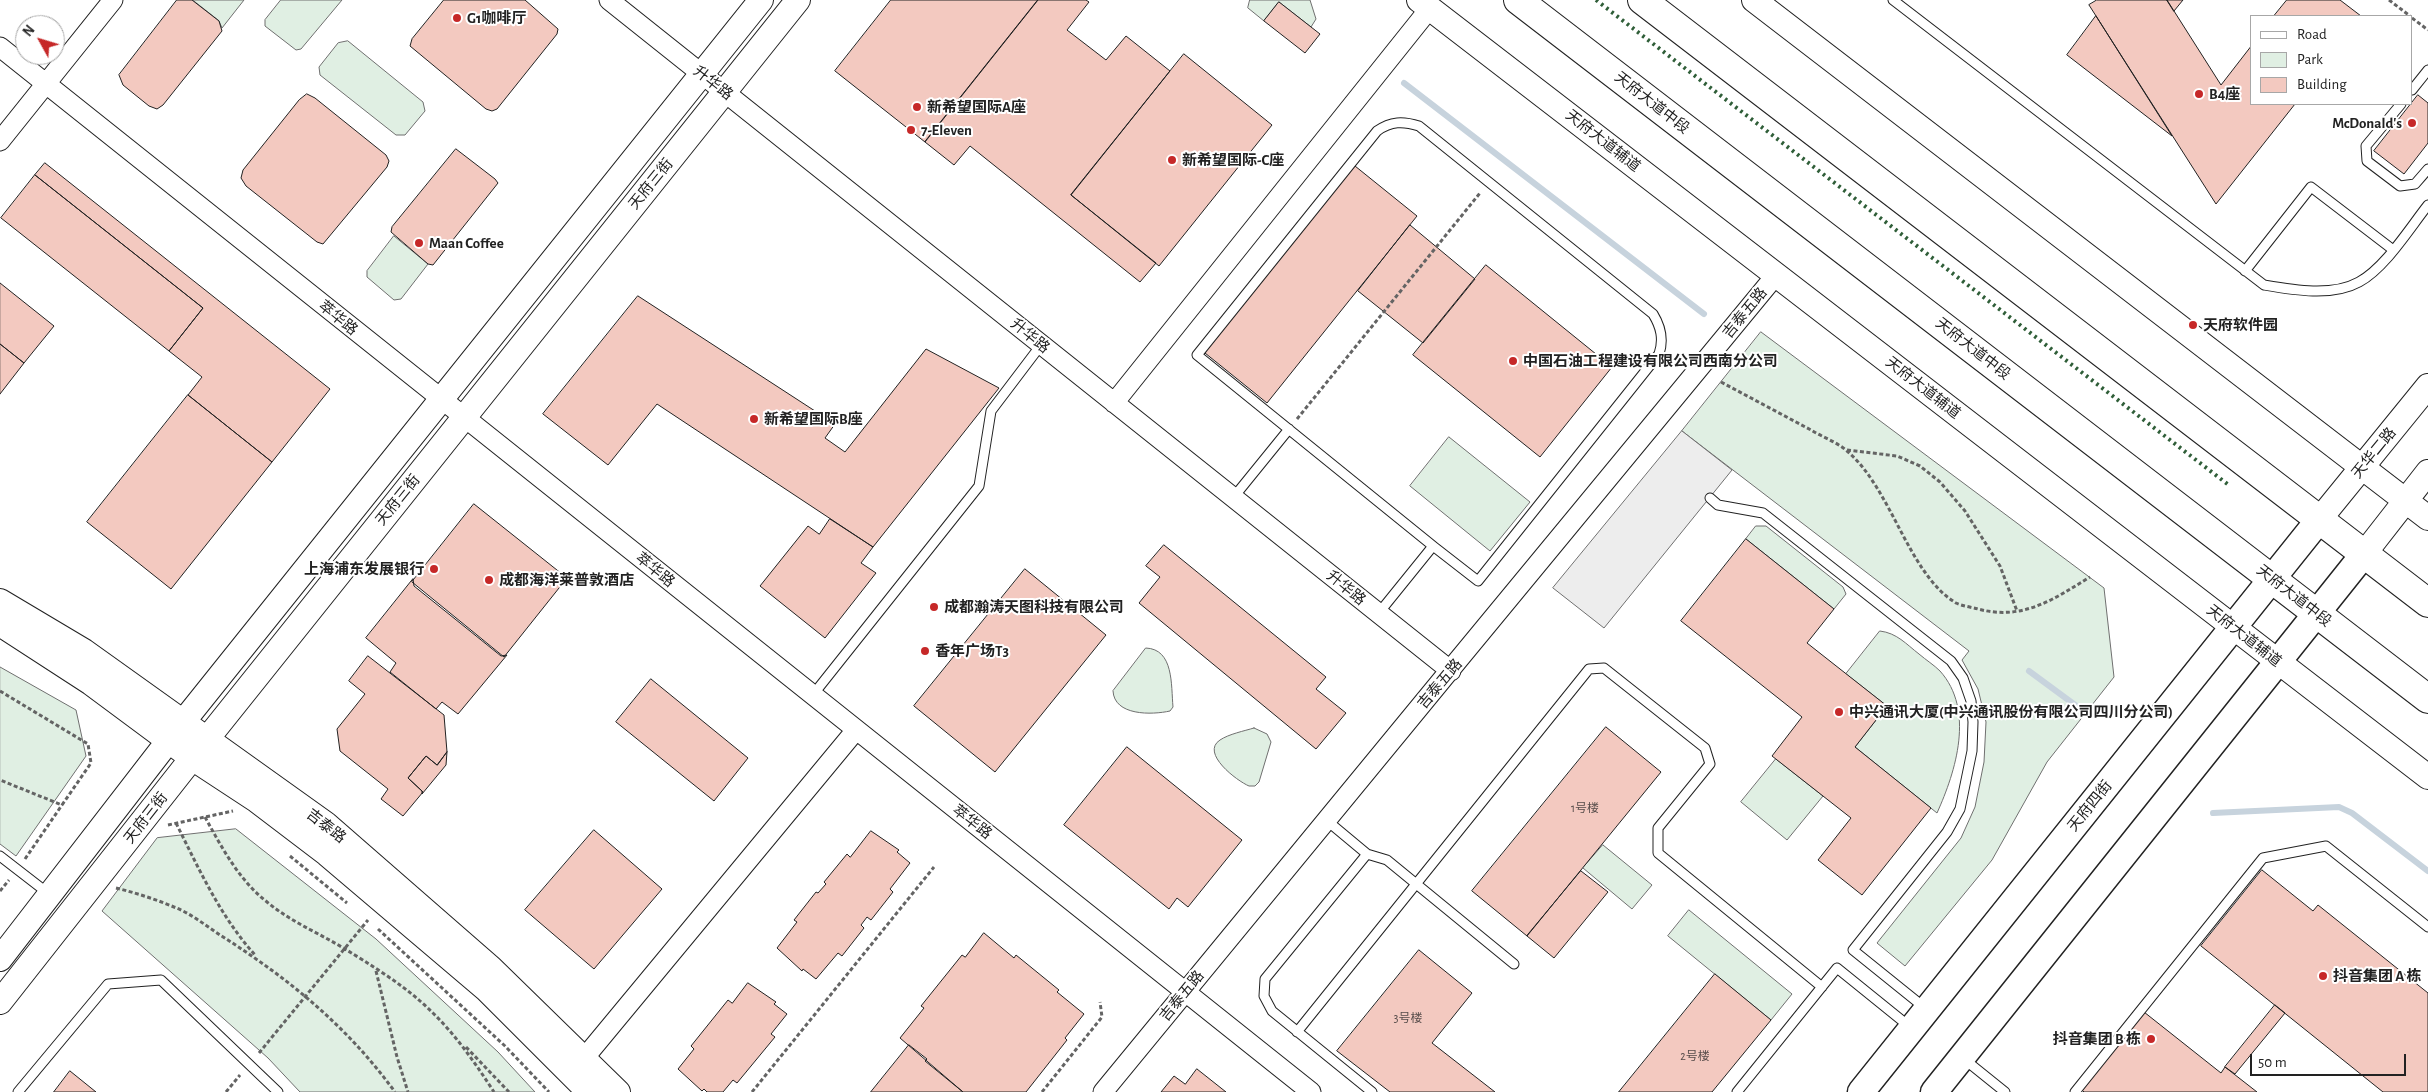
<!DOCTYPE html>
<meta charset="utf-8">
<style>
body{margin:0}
#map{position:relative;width:2428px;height:1092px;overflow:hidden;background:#fff;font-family:"Alegreya Sans",sans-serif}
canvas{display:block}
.legend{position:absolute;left:2250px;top:15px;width:162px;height:90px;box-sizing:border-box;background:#fff;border:1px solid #a7a7a7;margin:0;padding:6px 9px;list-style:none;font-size:15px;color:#222}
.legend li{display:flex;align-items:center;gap:10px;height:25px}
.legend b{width:25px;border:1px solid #a7a7a7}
.north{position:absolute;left:15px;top:15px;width:50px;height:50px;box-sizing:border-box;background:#fff;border:1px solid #a7a7a7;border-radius:50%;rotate:309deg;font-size:14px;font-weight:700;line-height:20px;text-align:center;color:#222}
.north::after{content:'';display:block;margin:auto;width:18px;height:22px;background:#c62828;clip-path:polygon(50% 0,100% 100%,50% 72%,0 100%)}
.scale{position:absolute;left:2250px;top:1054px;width:156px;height:22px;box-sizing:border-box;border:2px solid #222;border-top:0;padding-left:6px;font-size:15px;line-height:18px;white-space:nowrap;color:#222;-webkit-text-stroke:4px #fff;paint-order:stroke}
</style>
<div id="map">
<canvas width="2428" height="1092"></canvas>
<ul class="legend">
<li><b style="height:6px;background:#fff"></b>Road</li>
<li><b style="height:14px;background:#e0efe3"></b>Park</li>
<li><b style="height:14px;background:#f3c9c0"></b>Building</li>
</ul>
<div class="north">N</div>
<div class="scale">50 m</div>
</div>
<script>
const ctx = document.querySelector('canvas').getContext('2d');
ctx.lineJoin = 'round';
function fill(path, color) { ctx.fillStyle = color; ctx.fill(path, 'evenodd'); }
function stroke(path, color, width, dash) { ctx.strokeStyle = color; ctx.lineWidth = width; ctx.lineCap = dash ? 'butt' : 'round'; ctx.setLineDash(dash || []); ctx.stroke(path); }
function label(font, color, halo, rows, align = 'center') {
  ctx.font = font + ' "Alegreya Sans","Noto Sans SC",sans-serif'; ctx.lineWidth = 4; ctx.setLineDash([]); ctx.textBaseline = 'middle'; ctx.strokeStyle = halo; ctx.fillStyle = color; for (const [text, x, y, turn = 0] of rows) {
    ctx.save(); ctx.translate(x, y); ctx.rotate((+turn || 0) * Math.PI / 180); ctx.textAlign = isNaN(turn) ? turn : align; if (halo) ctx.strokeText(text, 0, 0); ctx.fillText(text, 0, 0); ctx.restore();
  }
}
const green = new Path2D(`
 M193 0H244L222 28 219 21Z
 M281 0H342L301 49 296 50 265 26V20Z
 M1250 0H1310L1316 19 1311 27 1279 2 1264 21 1248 8Z
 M348 41 423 102 425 111 405 135H396L320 75 319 67 338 43Z
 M394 236 428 264 401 299 394 300 367 277V271Z
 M1761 332 2104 588 2114 677 2047 762 1992 860 1905 966 1877 943 1961 838 1975 807 1984 762 1986 722 1978 689 1962 660 1969 651 1682 431Z
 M1449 437 1530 502 1490 551 1410 486Z
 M1756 526H1766L1843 587 1846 594 1834 609 1746 539Z
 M1880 631C1897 633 1906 644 1919 654 1926 660 1934 665 1940 671 1975 710 1956 771 1937 813L1855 747 1887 706 1846 674Z
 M1146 648C1174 649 1171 685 1173 707L1170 711C1152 715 1114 716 1113 691Z
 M0 667 76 710 86 756 16 856 0 844Z
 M1254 728 1267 734 1271 742 1259 782 1255 786H1249C1237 781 1200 753 1220 740 1229 734 1244 731 1254 728Z
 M1776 759 1823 796 1787 840 1741 802Z
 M236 829 376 939 498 1052 535 1092H300L268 1058 102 911 157 838Z
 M1603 845 1652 885 1632 909 1583 868Z
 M1689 910 1792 994 1771 1020 1668 936Z`);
const parking = new Path2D(`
 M1682 431 1732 470 1604 628 1553 588Z`);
const stream = new Path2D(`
 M1404 83 1704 314
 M2029 671 2086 713
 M2213 813 2339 807 2352 813 2428 871`);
const building = new Path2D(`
 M177 0H192L219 21 222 31 163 105 157 109 149 106 123 85 119 75Z
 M444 0H525L558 29 557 34 497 109 492 111 486 109 410 46 412 39Z
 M891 0H1038L925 142 835 71Z
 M1038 0H1086L1089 2 1067 30 1106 60 1126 36 1170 71 1071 195 1156 263 1140 282 970 146 954 165 925 142Z
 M2097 0H2167L2221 85 2252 45V104H2295L2216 204 2089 5Z
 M2167 0H2183L2174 11Z
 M2287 0H2340L2361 16H2274Z
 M1279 2 1320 34 1305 53 1264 21Z
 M2096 16 2172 136 2067 55Z
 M1184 54 1272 125 1159 266 1071 195Z
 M307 94 315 98 386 155 389 161 387 167 323 244 317 242 246 186 241 178 243 170 299 100Z
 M2418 95 2428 103V143L2404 174 2374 151Z
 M456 149 495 179 498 183 433 265 428 264 391 232 392 227Z
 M45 163 330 389 272 462 188 395 202 377 169 351 203 308 35 175Z
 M1355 166 1417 216 1267 403 1205 353Z
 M35 175 203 308 169 351 1 218Z
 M1410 225 1475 279 1423 343 1358 291Z
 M1486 265 1612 367 1540 457 1413 355Z
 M0 283 54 326 24 363 0 344Z
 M638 296 835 424 825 438 845 452 926 349 999 388 873 547 657 404 608 465 543 414Z
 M0 344 24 363 0 394Z
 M188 395 272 462 171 589 87 522Z
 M474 504 567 578 504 657 412 582Z
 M830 519 873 547 861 563 876 573 825 638 760 586 808 526 819 534Z
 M1746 539 1834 609 1807 643 1887 706 1855 747 1931 808 1862 895 1818 860 1851 818 1772 756 1802 717 1681 621Z
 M1164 545 1326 677 1316 689 1346 713 1316 749 1139 603 1160 577 1146 566Z
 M1025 569 1106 635 995 772 914 706Z
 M413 579 414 586 501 656 507 655 458 714 442 702 436 709 390 672 396 663 366 638Z
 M368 656 444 715 447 752 437 765 426 756 408 778 423 792 403 816 381 799 388 789 340 751 337 729 365 694 349 681Z
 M651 679 748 758 714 801 616 722Z
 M1606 727 1661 772 1527 936 1472 891Z
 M1127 747 1242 840 1188 907 1177 898 1169 909 1064 825Z
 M447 752 446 765 422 794V791L408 778 426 756 437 765Z
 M594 830 662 889 594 969 525 910Z
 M871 831 899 850 897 852 910 863 890 889 893 892 871 920 867 917 861 925 864 928 842 956 838 953 816 979 803 969 802 971 777 948 797 922 794 920 816 892 818 893 826 884 824 882 847 854 850 857Z
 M2262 870 2313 911 2318 905 2428 993V1092H2383L2201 946Z
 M1581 871 1608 892 1554 958 1527 936Z
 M984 933 1014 958 1016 955 1059 990 1057 992 1084 1014 1065 1038 1067 1040 1026 1092H963L900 1038 924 1008 921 1006 962 955 965 957Z
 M1419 950 1472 993 1432 1043 1495 1092H1390L1337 1051Z
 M1715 974 1771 1020 1712 1092H1619Z
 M748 983 776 1002 774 1004 787 1014 771 1034 775 1037 737 1083 733 1080 723 1092H707L704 1089 702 1091 678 1069 694 1049 691 1046 728 1000 732 1003Z
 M2275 1005 2285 1013 2235 1074 2225 1067Z
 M2144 1012 2221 1073 2225 1067 2257 1092H2084L2082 1090Z
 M909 1045 927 1059 925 1061 963 1092H871Z
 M1197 1069 1226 1092H1161L1174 1076 1185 1084Z
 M70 1071 96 1092H54Z`);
const path = new Path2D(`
 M2389 0 2410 16
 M2412 18 2428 30
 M1721 382C1751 398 1781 414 1811 430 1822 437 1837 442 1847 451 1892 489 1908 574 1956 603 1962 606 1971 607 1978 609 2023 621 2054 599 2090 577
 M1297 419 1480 193
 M1847 450 1897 456 1920 466 1940 482 1965 511 2000 566 2017 611
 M0 691 88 744 91 763 62 805 0 780
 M205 817C222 848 239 880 267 902 291 922 319 933 345 949 368 963 400 983 420 1001 451 1028 472 1058 494 1092
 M176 823C199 869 220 916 255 955
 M168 825 233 811
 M290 856 347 903
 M25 859 62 805
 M116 888C136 893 155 899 174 907 190 913 205 925 220 935 288 978 347 1026 395 1092
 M0 891 9 880
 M378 929 505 1046 549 1092
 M376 971 397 1057 408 1092
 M466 1047 509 1092
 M259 1053 368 920
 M226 1092 240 1075
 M752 1092 934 867
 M1042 1092 1102 1017 1100 1002`);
const service = new Path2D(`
 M1893 0 2264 285C2293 290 2332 297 2359 282 2385 268 2409 229 2428 205
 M2412 90 2428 70
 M2401 104 2366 146 2367 161 2400 186 2415 184 2428 169
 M2245 271 2311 187 2392 249
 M1233 498 1289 429
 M1710 498 1718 505 1763 513 1951 661 1963 678 1971 701 1973 722 1972 751 1960 809 1947 832 1853 950 1925 1008
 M1378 614 1433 546 1478 581 1659 354C1664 339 1661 327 1653 314L1419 126C1403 121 1391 121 1377 131L1197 355 1433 546
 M812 696 979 486 991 411 1041 345
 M1325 819 1367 854 1265 979 1264 996 1272 1011 1372 1092
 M1367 854 1387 860 1514 964
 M0 856 49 894
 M1297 1032 1589 669 1604 668 1705 748 1710 764 1658 828V853L1822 987
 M1964 1059 2005 1092
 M18 1092 108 984 161 980 278 1092
 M1737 1092 1837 968 1910 1027
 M2075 1092 2263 858 2326 846 2428 927`);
const minor = new Path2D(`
 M609 0 1451 671
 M0 47 1311 1092
 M0 141 113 0
 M1114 403 1430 8
 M576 1068 856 730
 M1103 1092C1326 818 1552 548 1776 275`);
const tertiary = new Path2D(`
 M1419 0 2428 777
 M1754 0 2428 518
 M2319 520 2428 386
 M2364 554 2428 472
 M0 601 84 651 326 824 491 968 618 1092
 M0 624 91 683 192 758 256 800 327 854 486 989 589 1092
 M0 959 183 722 761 0
 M0 1002 207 739 798 0`);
const secondary = new Path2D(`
 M1861 1092 2319 520
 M1934 1092 2364 554`);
const primary = new Path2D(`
 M1518 0 2428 699
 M1642 0 2428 603`);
const hedge = new Path2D(`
 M1596 0 2230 486`);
const markers = [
 [457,18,5,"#c62828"],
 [2199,94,5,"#c62828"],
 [917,107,5,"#c62828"],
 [2412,123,5,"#c62828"],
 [911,130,5,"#c62828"],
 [1172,160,5,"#c62828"],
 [419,243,5,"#c62828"],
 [2193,325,5,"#c62828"],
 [1513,361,5,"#c62828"],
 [754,419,5,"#c62828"],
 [434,569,5,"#c62828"],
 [489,580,5,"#c62828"],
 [934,607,5,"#c62828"],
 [925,651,5,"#c62828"],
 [1839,712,5,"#c62828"],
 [2323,976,5,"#c62828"],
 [2151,1039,5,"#c62828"]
];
const numberNames = [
 ["1号楼",1585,808],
 ["3号楼",1408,1018],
 ["2号楼",1695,1056]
];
const poiNames = [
 ["G1咖啡厅",467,18],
 ["B4座",2209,94],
 ["新希望国际A座",927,107],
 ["McDonald's",2402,123,"right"],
 ["7-Eleven",921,130],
 ["新希望国际-C座",1182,160],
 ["Maan Coffee",429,243],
 ["天府软件园",2203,325],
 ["中国石油工程建设有限公司西南分公司",1523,361],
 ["新希望国际B座",764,419],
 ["上海浦东发展银行",424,569,"right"],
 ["成都海洋莱普敦酒店",499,580],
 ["成都瀚涛天图科技有限公司",944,607],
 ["香年广场T3",935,651],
 ["中兴通讯大厦(中兴通讯股份有限公司四川分公司)",1849,712],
 ["抖音集团 A 栋",2333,976],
 ["抖音集团 B 栋",2141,1039,"right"]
];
const streetNames = [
 ["升华路",713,83,38],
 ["天府大道中段",1652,103,38],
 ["天府大道辅道",1603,141,38],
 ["天府三街",651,184,-51],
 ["吉泰五路",1745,313,-51],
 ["萃华路",338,318,39],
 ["升华路",1030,336,39],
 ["天府大道中段",1973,349,38],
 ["天府大道辅道",1923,388,38],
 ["天华二路",2374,453,-51],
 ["天府三街",398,500,-51],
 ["萃华路",655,570,39],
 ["升华路",1346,588,39],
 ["天府大道中段",2294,596,38],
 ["天府大道辅道",2244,636,38],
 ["吉泰五路",1440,684,-50],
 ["天府四街",2090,806,-51],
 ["天府三街",146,818,-52],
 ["萃华路",972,822,38],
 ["吉泰路",326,826,38],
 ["吉泰五路",1182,996,-51]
];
fill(green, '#e0efe3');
stroke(green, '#6f6f6f', 1);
fill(parking, '#ededed');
stroke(parking, '#6f6f6f', 1);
stroke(stream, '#c7d3dd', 6);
fill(building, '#f3c9c0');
stroke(building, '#222', 1);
stroke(service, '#222', 11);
stroke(minor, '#222', 21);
stroke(tertiary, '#222', 26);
stroke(secondary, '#222', 29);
stroke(primary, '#222', 30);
stroke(path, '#646464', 3, [4, 2.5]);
stroke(service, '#fff', 9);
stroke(minor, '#fff', 19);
stroke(tertiary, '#fff', 24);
stroke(secondary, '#fff', 26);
stroke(primary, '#fff', 28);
stroke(hedge, '#2f5e38', 4, [2.5, 4]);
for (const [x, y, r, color] of markers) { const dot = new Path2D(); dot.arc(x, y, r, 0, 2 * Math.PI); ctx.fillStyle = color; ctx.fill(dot); stroke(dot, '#fff', 2); }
label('12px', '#564c4a', null, numberNames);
label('bold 15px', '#222', '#fff', poiNames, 'left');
label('15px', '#222', '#fff', streetNames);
</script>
